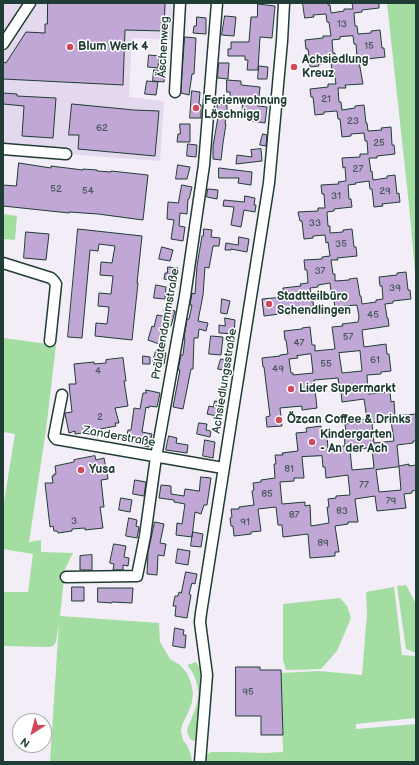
<!DOCTYPE html>
<meta charset="utf-8">
<style>
body{margin:0}
#map{position:relative;width:419px;height:765px;overflow:hidden;background:#f2edf7;font-family:"Balsamiq Sans",sans-serif}
canvas{display:block}
.frame{position:absolute;inset:0;border:4px solid #1f3d34;pointer-events:none}
.north{position:absolute;left:12px;top:713px;width:40px;height:40px;box-sizing:border-box;background:#fff;border:1px solid #a5b1ae;border-radius:50%;rotate:216deg;font-size:11px;font-weight:700;line-height:16px;text-align:center;color:#1f3d34}
.north::after{content:'';display:block;margin:auto;width:14px;height:18px;background:#d1495b;clip-path:polygon(50% 0,100% 100%,50% 72%,0 100%)}
</style>
<div id="map">
<canvas width="419" height="765"></canvas>
<div class="frame"></div>
<div class="north">N</div>
</div>
<script>
const ctx = document.querySelector('canvas').getContext('2d');
ctx.lineJoin = 'round';
function fill(path, color) { ctx.fillStyle = color; ctx.fill(path, 'evenodd'); }
function stroke(path, color, width, dash) { ctx.strokeStyle = color; ctx.lineWidth = width; ctx.lineCap = dash ? 'butt' : 'round'; ctx.setLineDash(dash || []); ctx.stroke(path); }
function label(font, color, halo, rows, align = 'center') {
  ctx.font = font + ' "Balsamiq Sans",sans-serif'; ctx.lineWidth = 3; ctx.setLineDash([]); ctx.textBaseline = 'middle'; ctx.strokeStyle = halo; ctx.fillStyle = color; for (const [text, x, y, turn = 0] of rows) {
    ctx.save(); ctx.translate(x, y); ctx.rotate((+turn || 0) * Math.PI / 180); ctx.textAlign = isNaN(turn) ? turn : align; if (halo) ctx.strokeText(text, 0, 0); ctx.fillText(text, 0, 0); ctx.restore();
  }
}
const built = new Path2D(`
 M3 3H175L172 40 132 38 129 97 164 101 160 161 3 149Z`);
const green = new Path2D(`
 M387 3H415L416 8V284L409 205Z
 M3 214 17 216 15 240 3 239Z
 M3 338 56 345 46 430 29 542 41 540V552L73 553 65 569 60 616 159 623 160 642 170 659 180 665 187 673 191 683 193 693 192 702 188 713 182 725 181 731 183 740 187 745 191 755 192 762H50L59 623 56 642 53 646 49 647 3 646V592H28L33 554 3 549V508L15 434 3 432Z
 M406 585 416 604V653L406 649 397 586Z
 M394 587 402 655 416 656V718L356 724V729L416 724V762H204L206 755 211 752H233L264 753 283 752 281 673 319 671 362 675 367 613 366 592Z
 M340 598 347 606 351 618 337 651 321 669 286 670 283 660V604Z
 M196 662 200 668 201 677V693L196 739 195 741C189 740 188 735 187 730 194 711 203 699 195 678 193 673 191 669 187 665Z`);
const building = new Path2D(`
 M48 3H165L164 31 125 30 123 85 3 79V62L6 63 26 32 45 33V24H47Z
 M303 3H328V5H330L331 13 344 11V9H353L352 3H379V8L362 10V12L354 13 355 26H357L358 34 371 33V31L380 30 382 48H384L385 57 367 59V61L359 62 363 84 345 85 346 88H338L339 102H341L342 110 355 108V106L364 105 366 123H367L368 131 382 130 381 128 391 127 392 145H394L395 154 377 156V158H369L371 172 372 171 373 180 387 178V176L395 175 397 194 399 193 400 202 382 204 383 206 374 207 372 189H370L369 181 355 183 356 184 348 185 349 199H351L352 207 334 209V211L327 212 328 226H330V233L343 232V230L352 229 354 247H356L357 256 337 258 338 260H331L333 274H335V281L349 280V279L357 278 360 296H361L362 304 376 302V300L383 299 382 286H380L379 277 397 275V273L406 272 408 290H410L411 299 393 301V303L385 304 387 318H388L389 326 362 330 364 347 386 344 387 354H389L391 371 381 372V374L367 375 368 394 390 392 391 402 394 401 395 416 416 414V441H413V443L397 445 399 466 409 464V466L416 465V490L412 491V493L404 494 406 508 377 511 375 496 355 499 358 522H348V524L335 526 339 552H335V556L310 558 308 534 283 537 282 525H278L276 507 258 509 261 531 251 532V534L234 536 233 526H231L230 518 232 517 231 509H239V507L254 505 252 491 254 490 253 483 261 482V480L275 478 274 464H276L275 455H283L282 453 298 451 296 433 307 432 306 428 321 426 322 436H327L328 448 345 446 344 432H346L345 424 353 423V421L367 419 364 399 342 402 341 392H340L338 378 314 380 317 408 302 410V406L280 408 282 426 267 427 266 417 270 416 264 367H263L262 358 280 356V355L288 354 286 340H285L284 331 302 329V328L310 327 312 345H315V351L335 349 332 327 343 326 342 324 358 322 359 317 357 305 344 306V308L335 309 333 291H331L330 283 318 285V287L310 288 312 302 313 301 314 311 296 313V314L287 315V313L264 316 262 299 284 297 283 288 301 286 300 284 308 283 307 270H305L304 260 322 259V257L330 256 328 242 326 243 325 235 313 236V238L304 239 302 221H300L298 212 318 211V208H325L324 194H322L321 185 339 184 338 182 346 181 345 167 343 168 342 158 360 157V154H368L367 141H365L364 133 351 134V136L342 137 340 119H338L337 111 324 112V114L315 115 313 97H311L310 89 328 87V84H336L334 71H332L331 63 318 64 319 66 310 67 308 49H306L305 40 323 38V36H331L329 22H327L326 14 313 15 314 17 305 18ZM353 36 354 44H356L357 57 349 58 350 60 336 61 335 53H333L332 40 340 39V37ZM360 351 362 371 342 373 339 353ZM311 354 313 373 293 375V373H291L289 359 298 358 297 356ZM391 421 394 441 374 443 372 423ZM372 448 374 468 352 470 350 450ZM322 456 323 467H325L326 478 348 475 350 495 336 496V498L328 499 329 507H327L329 523 311 526 310 505 305 506V502L282 504 280 482 294 481V478H304L302 457ZM399 467 401 490 379 492 376 470Z
 M258 4 275 6 272 38 260 37 258 70H247L248 60H245V56H228V49H231V42H249L251 17H257Z
 M225 16 236 17 234 36 222 35Z
 M197 17 206 18V34L193 33 194 26H196Z
 M185 37 196 38 194 74H192L189 95 181 93Z
 M149 55 159 56 158 68 148 67Z
 M219 63H229L228 79 218 78Z
 M259 66 268 67 267 79H258Z
 M154 70 165 71 164 82 153 81Z
 M227 80 241 81V85L260 87 258 106 267 107 265 123 252 121 253 113 242 111 243 100 230 99V92H227Z
 M147 81 158 82 156 95 145 94Z
 M192 91 200 92 199 104 201 105V118H190Z
 M3 93 17 94V96L56 98 53 138 22 136 24 106 3 104Z
 M72 104 134 110 159 111 155 156 78 149 79 135H69Z
 M218 104 227 105V111L230 112 229 118H226L225 124H226L223 143 221 160 213 159V146L218 117 216 116Z
 M180 124H190V142H177L178 134H180Z
 M263 134 267 135 266 146 260 145Z
 M188 144 197 145 196 157 187 156Z
 M261 149 262 161 236 164 237 155 252 157 251 150Z
 M19 163 51 168V166L83 170V169L97 170V171L111 172V171L148 175 143 220 98 214 69 212V213L3 206V185L16 186Z
 M178 165 190 167 187 179H176Z
 M219 168 252 172 251 185 238 183 239 178H219Z
 M182 185 192 187 189 199H188L187 214 180 213 179 226 185 227 183 241 171 239 174 220 167 219 168 202 178 203Z
 M208 189 218 190 217 199 207 197Z
 M245 196 255 198 254 205H256L255 212 244 210 241 227 231 225 234 207 223 206 224 200 244 202Z
 M78 229 142 236 137 283H138L132 340 95 336 96 323 107 324 109 307 98 306 99 293 111 294 113 276 100 275 101 262 112 263 115 246 99 244 98 251 90 250 82 338 68 337Z
 M204 229 212 230 211 237 220 238 219 246H213L209 268 205 267 203 295 198 321 208 323 206 331 199 329 198 338H194L193 369H191L183 409 173 407 180 370H178L181 355H183L185 338H184L187 319H189L192 305H190L192 293 195 294 197 266 202 236H203Z
 M26 232 49 234 46 260 24 258Z
 M239 237 249 239 247 252 231 249V250H225L226 243 238 245Z
 M162 247 173 250 170 261 159 259Z
 M168 267 178 268 176 281 164 279 165 273H167Z
 M156 285 166 287 165 299 154 298Z
 M222 299 230 301 227 314 221 313Z
 M165 308 175 311 171 326 165 324 159 344 148 340 152 326 154 327 157 315 163 316Z
 M225 318 235 320 234 334 219 333V325L225 326Z
 M211 336 223 337 221 355 209 354Z
 M156 351 166 353 164 364 153 362Z
 M143 356 150 357V364H143Z
 M123 358 126 381H124L128 406 115 408 119 423H115L116 426 100 429V431L89 434V432L75 434V431L69 433 65 414V413L72 412 69 384H76L74 364 94 362V364L106 363V360Z
 M221 359 230 361 228 371 218 369Z
 M146 390 160 393 157 407 149 406V408L146 407 142 432 152 434 149 447 141 445V443L126 441 128 430H131L134 408 140 409 143 393H146Z
 M215 401 222 402 221 411H218L217 416 207 414 209 406 213 407Z
 M199 423 207 424 206 430 211 431 210 437 197 434Z
 M169 436 177 438 176 443 188 445 187 453 166 450Z
 M205 440 215 442 213 458 203 456Z
 M95 456 96 460 104 458 108 479 101 480 104 507H100L103 528 85 530V528L72 529V531L58 533 57 531H54L53 526 50 527 45 483H53L52 476H54V474H56L55 466 74 462V460Z
 M201 477 211 478 207 505H204L201 514 195 512 192 537 176 535 177 523 182 524 185 504 174 502V500L159 498 161 485 171 486V494L184 496 185 489 199 491Z
 M135 480 146 482 144 496 133 494Z
 M121 498 132 500 130 512 119 510Z
 M129 518 137 520 136 526 139 527 137 538 126 536Z
 M155 522 164 524 160 543 166 544 164 556 158 555 157 575 147 574 148 553Z
 M193 532 203 534 201 547 191 546Z
 M114 544 126 546 124 557 129 558 128 566 123 565V570H113L114 564 110 563Z
 M178 549 190 551 188 565 176 563Z
 M92 555V570H80V556Z
 M186 572 197 574 195 584 192 583 189 594 191 595 187 618 175 616 176 606H173L175 596H178L179 592 181 593Z
 M72 587H84V601H72Z
 M98 588H133L132 603 112 602V603L98 602Z
 M175 628 184 630 183 635H186L185 648 173 646Z
 M236 667H260V670H281L283 735H261V716H236Z`);
const minor = new Path2D(`
 M3 44 30 3
 M175 92 180 3
 M3 149 66 154
 M3 263 51 278 54 281 56 284 50 341
 M62 395 54 436 56 439 223 468
 M66 577 137 576 145 536 156 457 185 296 204 165 217 3
 M200 762 207 675 201 630 200 622 201 613 233 410 269 183 282 41 284 3`);
const markers = [
 [70,47,4,"#d1495b"],
 [294,67,4,"#d1495b"],
 [196,108,4,"#d1495b"],
 [269,304,4,"#d1495b"],
 [291,389,4,"#d1495b"],
 [279,420,4,"#d1495b"],
 [312,442,4,"#d1495b"],
 [81,470,4,"#d1495b"]
];
const numberNames = [
 ["13",342,24],
 ["15",369,46],
 ["21",326,99],
 ["23",353,121],
 ["62",102,128],
 ["25",379,143],
 ["27",358,169],
 ["52",56,189],
 ["54",88,191],
 ["29",385,191],
 ["31",336,196],
 ["33",315,223],
 ["35",341,244],
 ["37",320,271],
 ["39",395,288],
 ["45",373,315],
 ["57",348,337],
 ["47",299,343],
 ["61",375,360],
 ["55",326,364],
 ["49",278,369],
 ["4",98,371],
 ["2",100,417],
 ["81",289,469],
 ["77",364,485],
 ["85",267,494],
 ["79",391,501],
 ["83",342,511],
 ["87",294,515],
 ["3",74,521],
 ["91",245,522],
 ["89",323,543],
 ["95",248,692]
];
const poiNames = [
 ["Blum Werk 4",78,47],
 ["Achsiedlung",302,60],
 ["Kreuz",302,74],
 ["Ferienwohnung",204,101],
 ["Löschnigg",204,115],
 ["Stadtteilbüro",277,297],
 ["Schendlingen",277,311],
 ["Lider Supermarkt",299,389],
 ["Özcan Coffee & Drinks",287,420],
 ["Kindergarten",320,435],
 ["- An der Ach",320,449],
 ["Yusa",89,470]
];
const streetNames = [
 ["Äschenweg",164,47,-87],
 ["Prälatendammstraße",166,324,-80],
 ["Achsiedlungsstraße",225,381,-81],
 ["Zanderstraße",119,437,10]
];
fill(built, '#e3d8ed');
fill(green, '#a4dda1');
fill(building, '#c0a7d5');
stroke(building, '#1f3d34', 1);
stroke(minor, '#1f3d34', 13);
stroke(minor, '#fff', 10);
for (const [x, y, r, color] of markers) { const dot = new Path2D(); dot.arc(x, y, r, 0, 2 * Math.PI); ctx.fillStyle = color; ctx.fill(dot); stroke(dot, '#fff', 1.5); }
label('10px', '#47585c', null, numberNames);
label('bold 12px', '#1f3d34', '#fff', poiNames, 'left');
label('12px', '#1f3d34', '#fff', streetNames);
</script>
